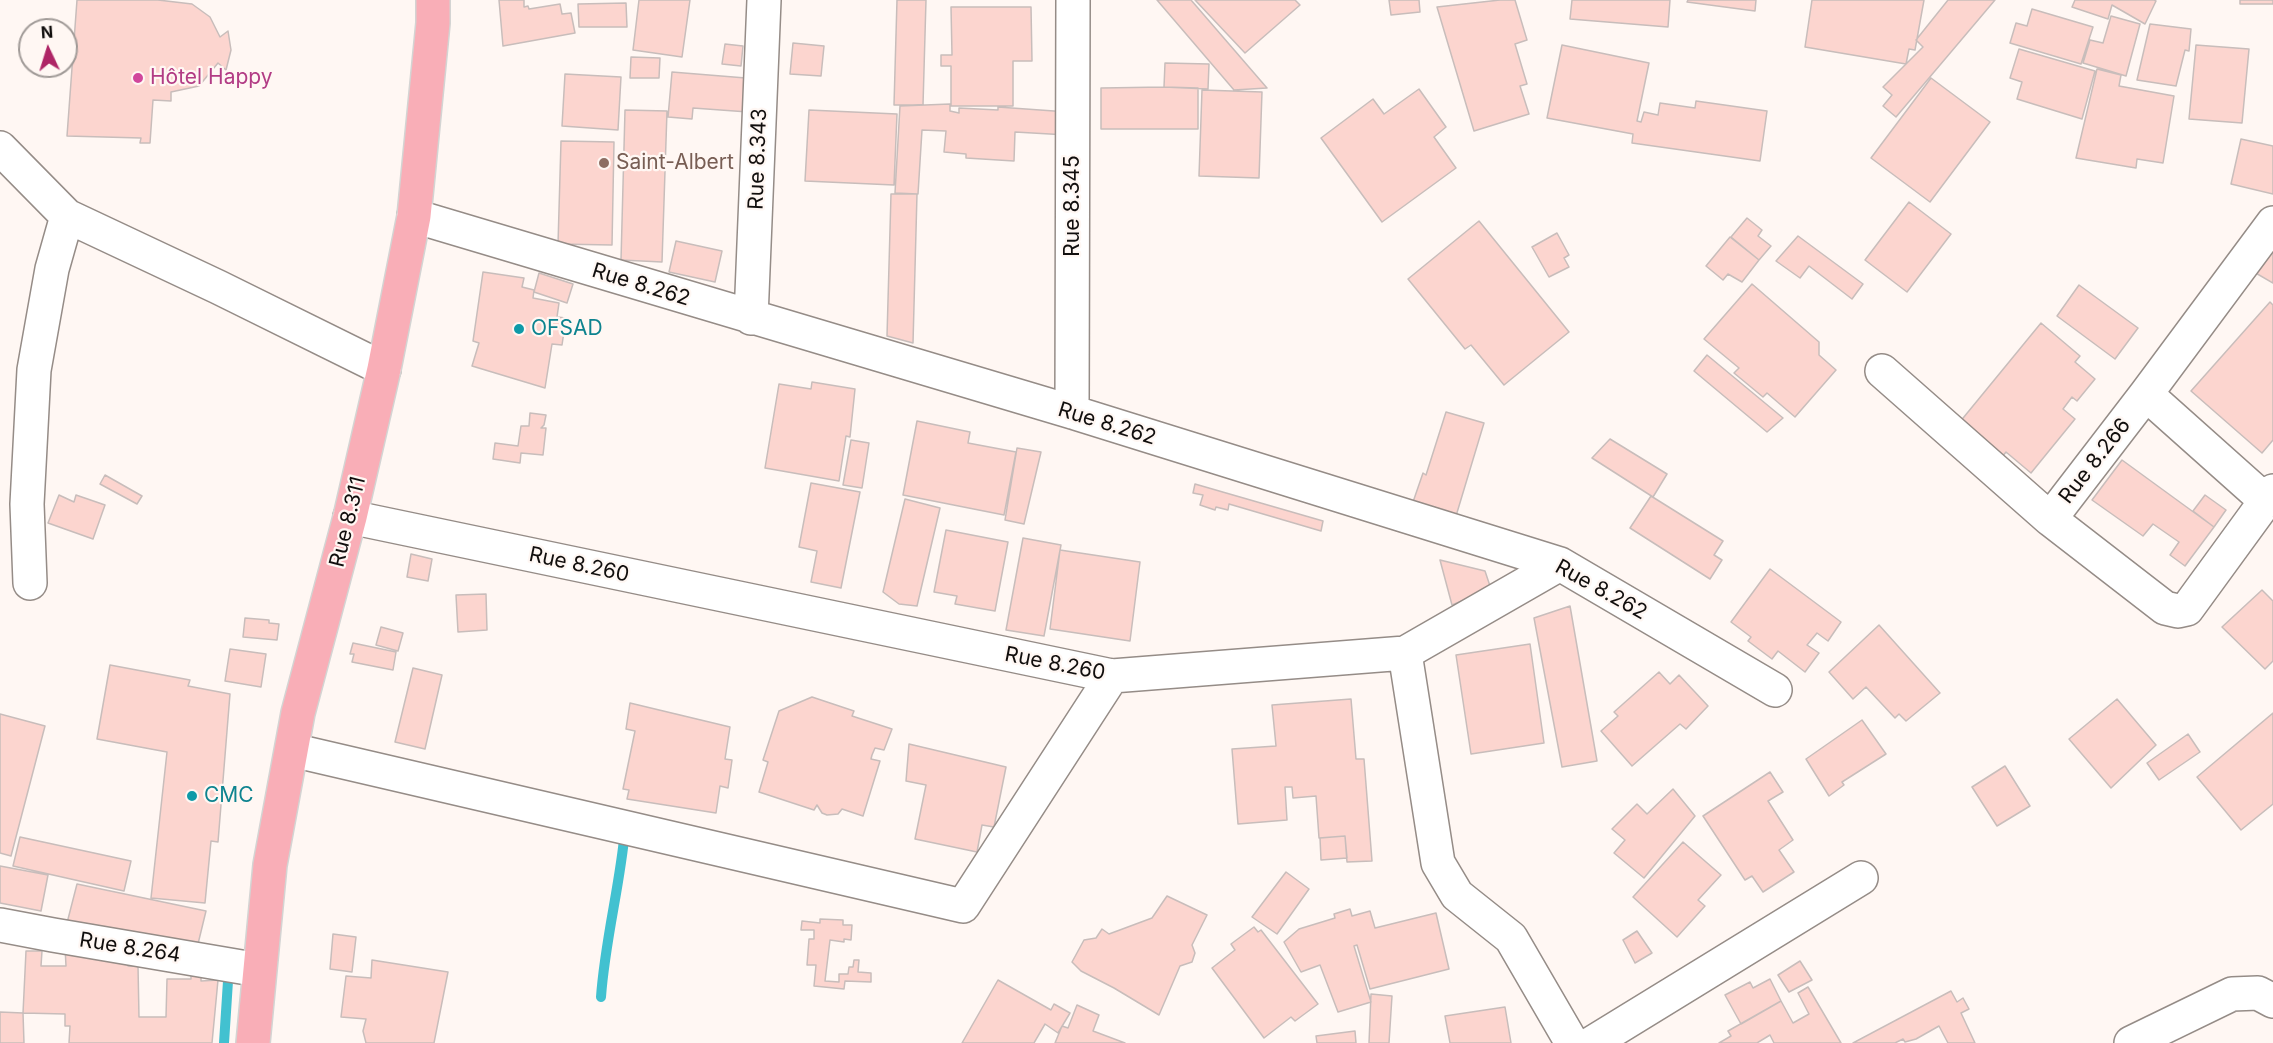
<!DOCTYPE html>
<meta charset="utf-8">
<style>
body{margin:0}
#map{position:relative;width:2273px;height:1043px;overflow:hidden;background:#fff7f3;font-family:Inter,sans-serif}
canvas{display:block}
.north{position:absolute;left:18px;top:18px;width:60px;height:60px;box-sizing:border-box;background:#fff7f3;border:2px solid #a09a97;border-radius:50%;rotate:356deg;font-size:16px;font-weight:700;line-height:24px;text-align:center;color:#110e0d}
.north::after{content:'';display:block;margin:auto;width:21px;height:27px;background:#ae2566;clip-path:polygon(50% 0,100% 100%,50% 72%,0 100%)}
</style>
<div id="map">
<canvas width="2273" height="1043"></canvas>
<div class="north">N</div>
</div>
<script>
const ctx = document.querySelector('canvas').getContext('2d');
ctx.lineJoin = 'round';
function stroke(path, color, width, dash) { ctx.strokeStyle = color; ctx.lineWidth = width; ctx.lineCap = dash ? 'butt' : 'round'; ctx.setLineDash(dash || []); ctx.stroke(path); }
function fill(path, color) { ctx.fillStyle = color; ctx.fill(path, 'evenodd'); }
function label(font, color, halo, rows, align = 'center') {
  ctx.font = font + ' Inter,sans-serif'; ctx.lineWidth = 4.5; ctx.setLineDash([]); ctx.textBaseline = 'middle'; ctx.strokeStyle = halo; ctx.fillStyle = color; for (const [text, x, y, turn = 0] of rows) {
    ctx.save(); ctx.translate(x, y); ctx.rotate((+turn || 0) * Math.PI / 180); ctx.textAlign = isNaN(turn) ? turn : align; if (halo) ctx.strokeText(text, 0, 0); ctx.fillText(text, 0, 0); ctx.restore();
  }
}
const stream = new Path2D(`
 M601 997C605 940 620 886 625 830
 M224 1043 228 981`);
const building = new Path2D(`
 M77 0H158L192 4 210 17 220 37 228 31 231 50 226 70 218 63 199 86 171 92V101L153 100 150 143H140L141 138 67 136Z
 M499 0H524V7L528 6 529 9 560 4 562 14 571 13 575 33 503 46Z
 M639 0H690L682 57 633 50Z
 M897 0H926L923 105H894Z
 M1157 0H1191L1267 88 1234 90Z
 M1195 0H1295L1300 5 1245 53Z
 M1389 0H1419L1420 12 1391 15Z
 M1500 0H1515L1527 40 1515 44 1527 84 1520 86 1529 114 1474 131 1437 7Z
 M1572 0H1670L1668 27 1570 19Z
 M1688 0H1756L1755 11 1687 2Z
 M1812 0H1924L1915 50 1909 49 1906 64 1805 47Z
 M1948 0H1995L1896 117 1883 106 1892 95 1883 87 1923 47 1916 40Z
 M2075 0H2154L2156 1 2145 24 2112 5 2108 19 2072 7Z
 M2240 0H2273V4H2240Z
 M626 3 627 27H579L578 4Z
 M951 7H1031L1032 61H1013V106H951V66H941V55H952Z
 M2032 9 2093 27 2081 64 2010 43 2016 23 2027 26Z
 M2111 16 2140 24 2126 76 2083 63 2090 40 2103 43Z
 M2150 24 2191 29 2189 51 2185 50 2176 86 2137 80Z
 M793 43 824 46 821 76 790 74Z
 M725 44 743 46 741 66 722 64Z
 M1562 45 1649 63 1637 121 1641 122 1644 112 1658 115 1660 103 1695 108 1696 101 1767 111 1760 161 1632 143 1633 134 1547 118Z
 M2196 45 2249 49 2242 123 2189 119Z
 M2019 49 2095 71 2082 119 2017 99 2022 82 2010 78Z
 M631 57 660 58 659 78H630Z
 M1165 63 1209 64 1208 89 1164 87Z
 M2097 69 2121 75 2119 86 2174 96 2163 163 2137 159 2136 168 2076 158Z
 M672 72 758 79 748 112 693 108 692 119 668 117Z
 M565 74 621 77 618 130 562 126Z
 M1931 78 1990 122 1930 202 1871 158Z
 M1164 87 1198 88V129H1101V88Z
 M1419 89 1446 127 1434 137 1456 168 1382 222 1321 138 1373 99 1384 114Z
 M1202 90 1262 92 1259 178 1199 176Z
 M950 104V111L959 113V108L998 110V107L1068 112 1067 135 1015 132 1014 161 966 158V154L944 152 946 131 922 130 918 194 895 193 900 106Z
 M625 110 667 111 662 262 621 260Z
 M809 110 897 114 894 185 805 181Z
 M2241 139 2273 146V194L2231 184Z
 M561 141 614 142 612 245 558 244Z
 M891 194H917L913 343 887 336Z
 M1909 202 1951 234 1907 292 1865 260Z
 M1747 218 1762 230 1758 236 1771 246 1759 260 1731 237Z
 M1479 221 1569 332 1504 385 1471 345 1465 349 1408 279Z
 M1557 233 1569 255 1564 258 1569 267 1549 277 1532 247Z
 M1798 236 1863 284 1852 299 1809 266 1800 278 1776 261Z
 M1730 237 1759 260 1742 282 1728 274 1723 280 1706 266Z
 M676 241 722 251 715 282 669 272Z
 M2273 244V283L2254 272Z
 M483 272 524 278 522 287 534 290 533 298 559 303 557 317 566 318 562 345 552 344 545 388 472 366 479 343 473 341Z
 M539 273 573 284 567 303 534 292Z
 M1752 284 1819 342V355L1836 370 1795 417 1767 393 1763 397 1734 373 1739 368 1704 339Z
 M2079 285 2138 328 2115 359 2057 316Z
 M2270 302 2273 305V440L2262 453 2191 391Z
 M2041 323 2080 356 2075 362 2095 379 2077 401 2072 397 2063 409 2075 419 2031 473 2006 452 2002 457 1959 423Z
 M1707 355 1783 418 1767 432 1694 371Z
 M812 382 855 389 850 437 846 436 839 481 765 468 779 384 811 389Z
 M1446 412 1484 423 1456 516 1413 502 1423 473 1426 475Z
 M530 413 546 415 544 425 541 428H546L543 455 521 453 520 463 493 459 495 443 518 446 521 426H529Z
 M917 421 970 432 968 443 1016 452 1004 515 903 495Z
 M1610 439 1667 474 1653 497 1592 458Z
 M851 440 869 443 862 488 843 485Z
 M1017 448 1041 452 1024 524 1005 520Z
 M2122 460 2214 527 2185 566 2170 555 2179 542 2153 524 2143 536 2092 500Z
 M105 475 142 496 137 504 100 484Z
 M811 483 860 492 841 588 811 582 817 551 799 547Z
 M1195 484 1323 521 1321 531 1229 504 1228 510 1216 507 1215 510 1200 505 1203 495 1193 493Z
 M59 495 74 502 76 495 105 505 93 539 48 523Z
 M2205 495 2226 510 2214 527 2193 511Z
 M1651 496 1723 541 1714 555 1722 560 1710 579 1630 528Z
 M905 499 940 508 917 606 899 604 883 592Z
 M946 530 1008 542 995 611 955 604 957 596 934 592Z
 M1023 538 1061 545 1044 636 1006 630Z
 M1060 550 1140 562 1130 641 1050 629Z
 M411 554 432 559 428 581 407 577Z
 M1440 560 1485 571 1491 589 1452 605Z
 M1770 569 1841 622 1828 641 1817 633 1807 645 1819 653 1805 672 1778 651 1772 659 1748 641 1751 637 1731 622Z
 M2262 590 2273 601V661L2265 669 2222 627Z
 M486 594 487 630 458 632 456 595Z
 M1570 606 1597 761 1562 767 1534 618Z
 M245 618 269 620V623L279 624 277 640 243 637Z
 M1879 625 1940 693 1906 721 1899 714 1895 718 1866 687 1853 699 1829 672Z
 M381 627 403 633 398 651 376 645Z
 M353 643 396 652 393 670 352 662 354 654H350Z
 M1530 644 1544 743 1471 754 1456 655Z
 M230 649 266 654 261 687 225 681Z
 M110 665 190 680 188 686 230 694 218 842 211 841 205 903 151 898 167 752 97 739Z
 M413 668 442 675 425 749 395 742Z
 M1659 672 1670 684 1679 675 1708 706 1686 729 1680 724 1632 766 1601 731 1618 716 1614 712Z
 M812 697 854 711 852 716 892 729 884 750 875 748 872 755 871 759 880 761 863 816 842 809 838 814 827 815 822 813 817 805 814 810 759 792 768 762 763 760 779 711Z
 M1351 699 1356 759H1364L1372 861 1347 862 1345 836 1319 838 1316 796 1293 798 1292 787H1285L1287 820 1238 824 1232 749 1276 746 1272 705Z
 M2117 699 2156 745 2111 788 2069 739Z
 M630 703 730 727 725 759 732 760 728 788 720 786 716 813 627 799 629 790 623 789 635 731 626 729Z
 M2273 713V804L2241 830 2197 777Z
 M0 714 45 726 11 856 0 853Z
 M1862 720 1886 754 1842 782 1844 785 1829 796 1806 759Z
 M2188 734 2200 752 2159 780 2147 763Z
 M909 744 1006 767 994 827 982 825 977 852 915 839 926 785 906 781Z
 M2005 766 2030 806 1997 826 1972 787Z
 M1770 772 1783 792 1768 801 1793 840 1779 850 1794 872 1763 892 1752 876 1745 880 1703 816Z
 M1673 789 1695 816 1644 878 1614 853 1625 840 1612 829 1637 804 1647 814Z
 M1345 836 1347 858 1321 860 1320 838Z
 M20 837 131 861 124 891 13 866Z
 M1683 842 1721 875 1698 900 1705 906 1677 937 1633 897Z
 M0 866 48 875 41 911 0 903Z
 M1286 872 1309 889 1277 934 1252 917Z
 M77 884 206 911 197 948 67 923Z
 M1167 896 1207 915 1192 945 1195 953 1192 962 1180 966 1159 1015 1114 988 1081 971 1072 962 1084 940 1096 938 1102 929 1109 934 1152 918Z
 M1350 909 1352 916 1370 911 1375 928 1436 913 1449 969 1370 989 1357 945 1354 946 1371 1002 1338 1012 1320 965 1301 972 1284 942 1299 929 1335 918 1334 914Z
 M820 919 843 920V925H852L851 940 844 939V942L830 940 825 981 839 982V974H848L849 967H853L854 960H859L858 972 871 973V982L845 981 844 989 814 986 816 965H807L809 939H814V930H801L802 921 820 923Z
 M1254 927 1258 932 1261 930 1318 1004 1295 1021 1291 1017 1264 1038 1212 968 1235 950 1231 944Z
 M1637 931 1652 953 1635 963 1623 940Z
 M333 934 356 937 352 972 330 969Z
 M65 947 129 953 128 966H138L139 1017H166L167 979H191V975H201V981L218 980 212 1043H69L70 1026H65V1014L23 1013 26 951H42L41 966H66Z
 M372 960 448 972 434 1043H366L363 1031 366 1019 341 1017 346 976 371 978Z
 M1800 961 1812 980 1789 992 1778 975Z
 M1770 979 1781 1001 1741 1024 1725 995 1750 982 1753 988Z
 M998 980 1051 1010 1054 1004 1070 1013 1058 1033 1045 1024 1034 1043H962Z
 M1808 987 1841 1043H1774L1770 1035 1757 1043H1719L1731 1036 1728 1031 1781 1001 1793 1023 1809 1014 1798 993Z
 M1951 991 1957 1002 1963 998 1969 1009 1961 1013 1975 1043H1948L1939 1026 1916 1039 1905 1042 1903 1039 1895 1043H1853Z
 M1371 994 1392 996 1389 1043H1369Z
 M1077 1005 1099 1015 1093 1031 1125 1043H1055L1062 1026 1068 1028Z
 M1505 1007 1511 1043H1450L1445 1016Z
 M0 1012 23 1013 24 1043H0Z
 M1355 1031 1356 1043H1317L1316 1036Z`);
const minor = new Path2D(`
 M0 148 67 216 218 287 384 369
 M414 216 1072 412 1560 564 1775 690
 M751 318 764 0
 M1882 371 2050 519 2146 394 2273 223
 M2146 394 2266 501
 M1072 412 1073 0
 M350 517 1112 676 1405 653 1438 863 1457 895 1511 938 1572 1043
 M2050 519 2165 608 2178 611 2187 609 2273 491
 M30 583 27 504 34 370 52 269 67 216
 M1405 653 1560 564
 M292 750 963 906 1112 676
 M0 925 53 935 259 970
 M1592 1043 1861 878
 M2131 1043 2232 994 2258 993 2273 1001`);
const major = new Path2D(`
 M253 1043 270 865 298 713 350 517 384 369 414 216 433 23V0`);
const markers = [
 [138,78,6,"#d1479c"],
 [604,163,6,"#8d6e63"],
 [519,329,6,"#0f9aa8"],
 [192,796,6,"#0f9aa8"]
];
const hotelNames = [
 ["Hôtel Happy",150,78]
];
const streetNames = [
 ["Rue 8.343",758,159,-88],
 ["Rue 8.345",1073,206,-90],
 ["Rue 8.262",641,285,17],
 ["Rue 8.262",1107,424,17],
 ["Rue 8.266",2095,461,-52],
 ["Rue 8.311",348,522,-76],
 ["Rue 8.260",579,565,12],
 ["Rue 8.262",1601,590,29],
 ["Rue 8.260",1055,664,11],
 ["Rue 8.264",130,948,9]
];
const educationNames = [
 ["Saint-Albert",616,163]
];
const cultureNames = [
 ["OFSAD",531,329],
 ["CMC",204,796]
];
stroke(stream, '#42c1d0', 10);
fill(building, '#fcd5cf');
stroke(building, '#c8bdbb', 1.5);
stroke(minor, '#958c87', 36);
stroke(major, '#d4d4d3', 36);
stroke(minor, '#fff', 33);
stroke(major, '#f9aeb7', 33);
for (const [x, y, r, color] of markers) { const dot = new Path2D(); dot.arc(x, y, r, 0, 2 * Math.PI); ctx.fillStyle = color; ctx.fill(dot); stroke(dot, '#fff7f3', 2); }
label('21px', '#b23c85', '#fff7f3', hotelNames, 'left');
label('21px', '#110e0d', '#fff7f3', streetNames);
label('21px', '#785e54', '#fff7f3', educationNames, 'left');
label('21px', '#0d838f', '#fff7f3', cultureNames, 'left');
</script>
